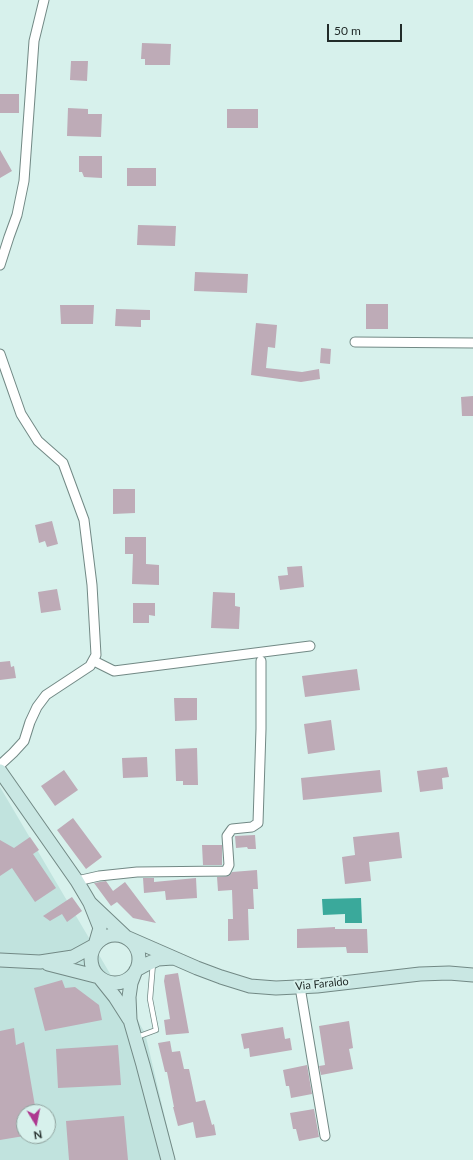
<!DOCTYPE html>
<style>
body{margin:0}
#map{position:relative;width:473px;height:1160px;overflow:hidden;background:#d7f1ec;font-family:Lato,sans-serif}
canvas{display:block}
.north{position:absolute;left:16px;top:1104px;width:40px;height:40px;box-sizing:border-box;background:#d7f1ec;border:1px solid #8fa29e;border-radius:50%;rotate:170deg;font-size:11px;font-weight:700;line-height:16px;text-align:center;color:#222c2a}
.north::after{content:'';display:block;margin:auto;width:14px;height:18px;background:#ad3890;clip-path:polygon(50% 0,100% 100%,50% 72%,0 100%)}
.scale{position:absolute;left:327px;top:24px;width:75px;height:18px;box-sizing:border-box;border:2px solid #222c2a;border-top:0;padding-left:5px;font-size:12px;line-height:14px;white-space:nowrap;color:#222c2a;-webkit-text-stroke:3px #d7f1ec;paint-order:stroke}
</style>
<div id="map">
<canvas width="473" height="1160"></canvas>
<div class="north">N</div>
<div class="scale">50 m</div>
</div>
<script>
const ctx = document.querySelector('canvas').getContext('2d');
ctx.lineJoin = 'round';
function fill(path, color) { ctx.fillStyle = color; ctx.fill(path, 'evenodd'); }
function stroke(path, color, width, dash) { ctx.strokeStyle = color; ctx.lineWidth = width; ctx.lineCap = dash ? 'butt' : 'round'; ctx.setLineDash(dash || []); ctx.stroke(path); }
function label(font, color, halo, rows, align = 'center') {
  ctx.font = font + ' Lato,sans-serif'; ctx.lineWidth = 4; ctx.setLineDash([]); ctx.textBaseline = 'middle'; ctx.strokeStyle = halo; ctx.fillStyle = color; for (const [text, x, y, turn = 0] of rows) {
    ctx.save(); ctx.translate(x, y); ctx.rotate((+turn || 0) * Math.PI / 180); ctx.textAlign = isNaN(turn) ? turn : align; if (halo) ctx.strokeText(text, 0, 0); ctx.fillText(text, 0, 0); ctx.restore();
  }
}
const built = new Path2D(`
 M0 787 145 1033 175 1160H0ZM24 1112H48V1136H24Z`);
const water = new Path2D(`
 M361 898 362 923H345V914L323 915 322 899Z`);
const building = new Path2D(`
 M142 43 171 44 170 65H145V59H141Z
 M71 61H88L87 81 70 80Z
 M0 94H19V113H0Z
 M68 108 88 109V114H102L101 137 67 136Z
 M227 109H258V128H227Z
 M0 150 12 171 0 178Z
 M79 156H102V178L84 177 82 172H79Z
 M127 168H156V186H127Z
 M138 225 176 226 175 246 137 245Z
 M195 272 248 274 247 293 194 291Z
 M366 304H388V329H366Z
 M60 305H94L93 324H61Z
 M116 309 150 310V320H141V327L115 326Z
 M256 323 277 325 275 348 268 347 266 368 302 372 319 369 320 379 301 382 251 375Z
 M321 348 331 349 330 364 320 363Z
 M473 396V416H462L461 397Z
 M113 489H135V513L113 514Z
 M52 521 58 544 47 547 45 541 39 543 35 525Z
 M125 537H146V564L159 565V585L132 584 133 554H125Z
 M302 566 304 587 280 590 278 576 288 575 287 567Z
 M57 589 61 610 41 613 38 592Z
 M213 592 235 593V606L240 607 239 629 211 628Z
 M133 603H155V616L149 615V623H133Z
 M10 661 11 667 14 666 16 678 0 680V662Z
 M357 669 360 690 305 697 302 676Z
 M174 698H197V720L175 721Z
 M331 720 335 750 308 754 304 724Z
 M197 748 198 785H183V781H176L175 749Z
 M147 757 148 777 123 778 122 758Z
 M447 767 449 777 442 778 443 789 420 792 417 771Z
 M64 770 78 790 55 806 41 786Z
 M380 770 382 792 303 800 301 778Z
 M73 818 102 857 86 869 57 830Z
 M399 832 402 858 369 862 371 881 345 884 342 857 355 855 353 837Z
 M255 835 256 849H248L247 847 236 848 235 836Z
 M30 837 39 850 33 854 56 888 35 902 12 868 0 876V840L14 848Z
 M202 845H222V865H203Z
 M257 870 258 889H253L254 909H248L249 940 228 941V919H233L232 890 218 891 217 877 229 876 232 872Z
 M143 878H154V882L196 878 197 898 166 900 165 891 144 893Z
 M106 881 113 891 125 882 156 923 133 918 117 902 111 906 94 883Z
 M72 897 82 911 67 922 62 914 50 921 43 916Z
 M335 927V929H367L368 953H347L346 947 297 948V929Z
 M178 973 189 1033 166 1035 164 1020 170 1019 164 981 165 975Z
 M62 980 65 988 75 987 99 1005 102 1020 45 1031 34 988Z
 M349 1021 353 1048 349 1049 353 1069 321 1075 319 1066 325 1065 319 1026Z
 M283 1027 285 1039 290 1038 292 1050 250 1057 249 1048 244 1049 241 1034Z
 M14 1028 16 1045 24 1042 36 1112H24V1136L0 1140V1031Z
 M170 1041 172 1052 180 1051 184 1069H189L196 1102 205 1100 212 1125 214 1124 216 1135 196 1138 193 1122 178 1126 173 1107H174L167 1072H165L158 1043Z
 M118 1045 121 1085 58 1088 56 1049Z
 M307 1065 312 1094 291 1098 289 1086H286L283 1070Z
 M314 1109 319 1137 299 1141 296 1129H293L290 1113Z
 M124 1116 128 1160H69L66 1121Z`);
const lane = new Path2D(`
 M137 1037 156 1030 150 999 153 963`);
const street = new Path2D(`
 M0 265 9 237 17 215 24 181 34 41 44 0
 M355 342 473 343
 M0 354 21 414 38 441 63 463 84 520 92 585 96 655 90 666 46 695 37 707 30 722 24 741 13 753 0 765
 M94 661 114 671 310 646
 M77 881 99 876 137 872 226 871 229 865 227 836 232 829 252 827 258 823 261 729V661
 M300 987 325 1136`);
const secondary = new Path2D(`
 M0 771 77 881 90 903 100 928 95 945 73 957 40 962 0 960
 M90 903 126 937 197 968 221 977 250 986 276 988 317 986 420 974 449 973 473 975
 M91 959a24 24 0 1 1 48 0a24 24 0 1 1-48 0Z
 M48 964 99 977 115 997 129 1019
 M168 1160 143 1065 130 1020 129 997 131 983 136 970 145 965 158 959 173 958`);
const streetNames = [
 ["Via Faraldo",322,984,-6]
];
fill(built, '#c1e3de');
fill(water, '#3aa99b');
fill(building, '#beabb7');
stroke(lane, '#728985', 6);
stroke(street, '#728985', 11);
stroke(secondary, '#728985', 15);
stroke(lane, '#fff', 4.5);
stroke(street, '#fff', 9);
stroke(secondary, '#c9e7e3', 13);
label('11px', '#222c2a', '#d7f1ec', streetNames);
</script>
